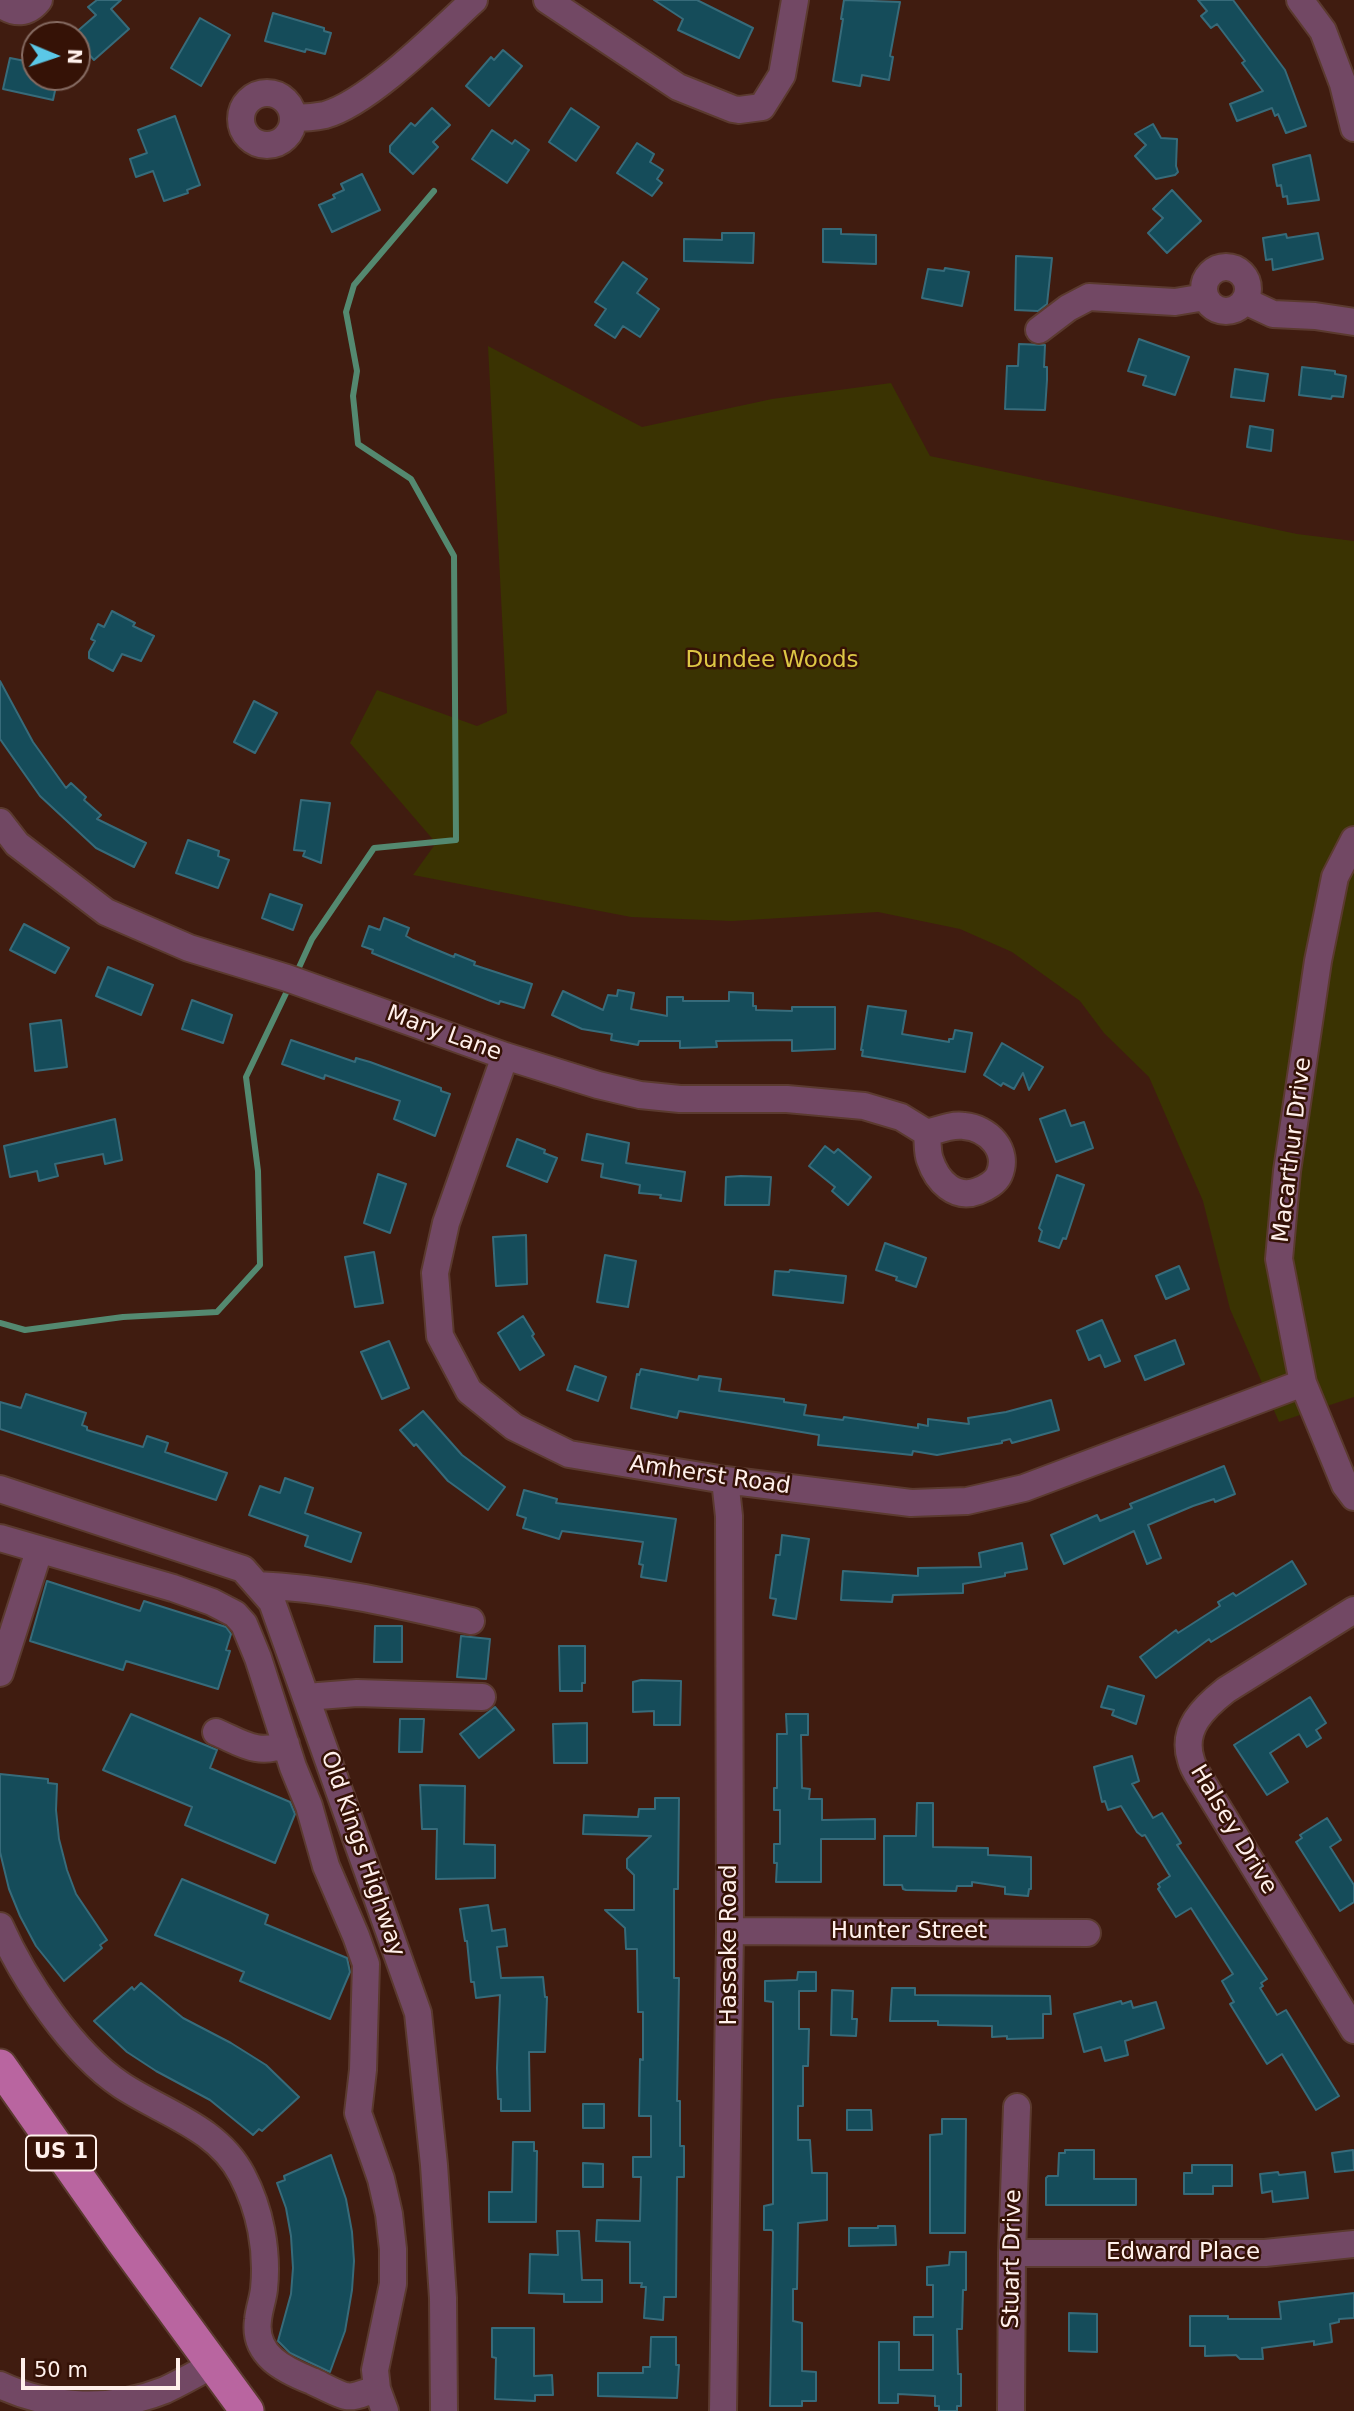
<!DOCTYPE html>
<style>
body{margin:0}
#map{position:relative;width:1354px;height:2411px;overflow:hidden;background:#401c10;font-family:"DejaVu Sans",sans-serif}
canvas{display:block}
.north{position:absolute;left:21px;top:21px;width:70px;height:70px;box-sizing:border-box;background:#351206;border:2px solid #866b62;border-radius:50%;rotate:92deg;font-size:19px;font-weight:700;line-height:28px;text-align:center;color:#fff0eb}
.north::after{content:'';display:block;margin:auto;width:24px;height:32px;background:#5bc8e7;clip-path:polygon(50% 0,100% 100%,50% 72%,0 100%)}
.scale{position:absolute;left:21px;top:2358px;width:159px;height:32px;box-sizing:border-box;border:4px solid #fff0eb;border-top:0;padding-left:9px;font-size:21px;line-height:24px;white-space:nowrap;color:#fff0eb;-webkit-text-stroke:5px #351206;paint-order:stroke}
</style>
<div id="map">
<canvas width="1354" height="2411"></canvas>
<div class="north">N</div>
<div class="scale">50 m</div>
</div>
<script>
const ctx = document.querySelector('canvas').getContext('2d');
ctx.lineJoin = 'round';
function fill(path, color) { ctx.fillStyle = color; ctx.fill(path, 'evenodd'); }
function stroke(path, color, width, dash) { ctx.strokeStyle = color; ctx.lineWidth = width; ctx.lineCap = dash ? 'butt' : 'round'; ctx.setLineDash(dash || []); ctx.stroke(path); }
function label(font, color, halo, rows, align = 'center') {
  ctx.font = font + ' "DejaVu Sans",sans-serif'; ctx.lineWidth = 5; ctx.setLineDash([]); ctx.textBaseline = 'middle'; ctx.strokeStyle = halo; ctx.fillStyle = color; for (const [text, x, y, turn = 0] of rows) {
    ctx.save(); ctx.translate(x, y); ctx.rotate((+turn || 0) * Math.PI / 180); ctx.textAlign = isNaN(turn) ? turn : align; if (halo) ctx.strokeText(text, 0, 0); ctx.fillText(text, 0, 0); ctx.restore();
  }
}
const green = new Path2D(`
 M488 346 642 427 772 399 891 383 930 456 1297 534 1354 541V1397L1279 1422 1230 1309 1203 1201 1149 1077 1104 1033 1080 1001 1012 952 960 929 878 912 732 921 631 917 413 875 436 843 350 743 377 690 477 726 507 713Z`);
const stream = new Path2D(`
 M296 974 312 939 374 848 456 840 454 556 411 479 358 444 353 396 357 371 346 312 354 285 434 191
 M0 1323 25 1330 123 1317 217 1312 260 1265 258 1171 246 1077 289 987`);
const building = new Path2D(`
 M97 0H121L111 9 129 29 94 60 77 41V35H73L96 15 88 7Z
 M654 0H697L753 28 739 58 678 30 683 19Z
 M844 0 900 2 890 56 893 57 889 80 862 75 860 86 833 81 843 19H841Z
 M1198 0H1233L1285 70 1306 126 1286 133 1278 114 1275 116 1272 108 1237 121 1230 104 1263 91 1242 63 1245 61 1217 24 1211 28 1201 16 1207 11Z
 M273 13 324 28V31L331 33 325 54 306 49 305 52 265 41Z
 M200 18 230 35 201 86 171 68Z
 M503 50 522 66 489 106 466 86 491 57 494 60Z
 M10 58 35 63V77H58L53 100 3 89Z
 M432 108 450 125 433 142 438 147 413 174 390 152V146L411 123 415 126Z
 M571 108 599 127 576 161 549 142Z
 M175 116 200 185 187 190 188 193 164 201 153 171 136 177 130 159 147 153 138 130Z
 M1153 124 1161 138 1177 139 1176 166 1178 172 1175 175 1156 179 1135 156 1146 145 1135 134Z
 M492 130 512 144 515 140 529 150 507 183 472 159Z
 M637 143 654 154 650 162 663 170 657 179 662 183 652 196 617 173Z
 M1310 155 1319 200 1288 204 1287 196 1283 197 1281 185 1277 186 1273 165Z
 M362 174 380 210 332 232 319 205 335 198 333 195 344 190 341 184Z
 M1172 190 1201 221 1167 253 1148 233 1163 218 1153 209Z
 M823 229H841V234L876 235V264L823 262Z
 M722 233H754L753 263 684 261V239L722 240Z
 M1318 233 1323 259 1273 270 1272 259 1266 260 1263 238 1286 234 1287 238Z
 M1016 256 1052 258 1047 304 1038 311 1015 310Z
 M623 262 647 279 637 293 659 309 640 337 623 326 615 338 595 325 606 309 595 302Z
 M945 268 969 272 962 306 922 298 928 269 944 271Z
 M1139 339 1189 357 1175 395 1143 385 1146 376 1128 371Z
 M1019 344 1045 345 1044 367H1047V380L1045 410 1005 409 1007 366H1018Z
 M1302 367 1335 371V374L1346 376 1343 397 1332 396 1331 399 1299 395Z
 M1235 369 1268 374 1264 401 1231 397Z
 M1250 426 1273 430 1271 451 1247 447Z
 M112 611 135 623 133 626 154 636 141 661 122 654 113 671 89 658V652L95 641 91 639 98 624 104 627Z
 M0 681 33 742 66 788 71 783 86 797 84 800 101 815 97 819 146 843 134 867 96 848 40 796 0 739Z
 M254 701 277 713 255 753 234 742Z
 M301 800 330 803 321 863 303 856 305 851 294 850Z
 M188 840 219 851 218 856 229 860 218 888 176 873Z
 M270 894 302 905 293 930 262 918Z
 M384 918 409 928 406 936 413 940 454 957 455 954 475 962 474 965 532 984 524 1008 500 1001 499 1004 488 1000 372 953 373 950 362 946 369 926 380 930Z
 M24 924 69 948 55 973 10 950Z
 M108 967 153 985 141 1015 96 996Z
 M618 990 634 993 631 1009 667 1016V997H683V1001H729V992L753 993V1006H756V1010L792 1011V1007H835V1049L792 1051V1040L716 1041 717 1047 680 1048V1041H639L638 1045 611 1040 612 1034 582 1029 552 1015 563 991 603 1010 608 995 617 996Z
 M192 1000 232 1015 223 1043 182 1029Z
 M868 1006 906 1011 902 1034 949 1042V1039H953L955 1030 972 1033 965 1072 862 1056 863 1050H861Z
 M61 1020 67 1067 35 1071 30 1024Z
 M291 1040 355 1062 356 1058 370 1062 441 1088V1091L450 1094 435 1136 394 1119 400 1101 325 1075 324 1079 282 1064Z
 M1002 1043 1043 1067 1029 1090 1023 1073 1014 1089 1003 1083 1001 1086 984 1075Z
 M1065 1110 1071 1126 1084 1122 1093 1148 1056 1162 1040 1119Z
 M115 1119 122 1160 105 1164 103 1154 55 1164 58 1176 39 1181 37 1171 10 1177 4 1146Z
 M587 1134 629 1143 626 1163 685 1172 681 1201 660 1198 661 1195 639 1193 640 1185 601 1177 603 1164 582 1160Z
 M517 1139 545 1150 544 1153 557 1158 547 1182 507 1166Z
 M825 1146 834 1153 838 1149 871 1177 848 1205 832 1191 835 1187 809 1166Z
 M378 1174 406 1184 390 1233 364 1223Z
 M1057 1175 1084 1185 1066 1239 1063 1238 1059 1248 1039 1241 1042 1231 1039 1228Z
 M741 1176 771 1177 769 1205H725L726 1177Z
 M526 1235 527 1284 496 1286 493 1237Z
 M885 1243 926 1258 916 1287 896 1280 897 1277 876 1270Z
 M374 1252 383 1303 355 1307 345 1257Z
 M605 1255 636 1261 628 1307 597 1302Z
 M1179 1266 1189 1289 1166 1299 1156 1276Z
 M790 1270 846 1276 843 1303 773 1295 775 1271 789 1272Z
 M523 1316 534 1334 532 1336 544 1355 520 1370 498 1333Z
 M1102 1320 1120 1361 1105 1367 1100 1355 1089 1360 1077 1331Z
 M1175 1340 1184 1364 1145 1380 1135 1356Z
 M389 1341 409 1388 382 1399 361 1352Z
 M575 1366 606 1377 598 1401 567 1390Z
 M641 1369 698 1380 699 1376 721 1379 719 1391 784 1399V1402L806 1405 804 1415 843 1420 844 1417 918 1428V1424L928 1426V1419L969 1424 968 1418 1006 1412 1051 1400 1059 1430 1012 1443 1010 1439 1002 1441V1443L937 1455 913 1451 912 1455 818 1445 819 1435 679 1411 677 1418 631 1408 637 1374 639 1375Z
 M26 1394 86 1413 82 1425 87 1427V1430L143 1447 147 1436 168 1443 165 1452 227 1473 216 1500 0 1429V1402L21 1408Z
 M423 1411 462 1455 505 1487 488 1510 448 1481 416 1444 414 1446 400 1430Z
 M1224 1466 1235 1494 1215 1502 1214 1499 1193 1506 1148 1525 1161 1558 1147 1564 1134 1531 1064 1564 1051 1535 1097 1515 1100 1521 1132 1508 1130 1504Z
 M285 1478 313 1488 305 1513 361 1533 351 1562 305 1546 308 1536 249 1515 260 1486 280 1493Z
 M524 1490 557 1499 556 1503 676 1519 666 1581 641 1577 643 1565 639 1564 643 1542 562 1531 559 1539 523 1528 526 1518 517 1515Z
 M782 1535 809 1539 796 1619 773 1615 776 1599 770 1598 776 1555H780Z
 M1022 1543 1027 1569 1005 1573V1576L963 1584V1593L893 1595 892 1602 841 1600 843 1571 918 1576V1568L981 1567 979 1553Z
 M1292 1561 1306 1584 1211 1642 1209 1639 1156 1678 1140 1657 1176 1630 1178 1633 1220 1606 1218 1602 1233 1593 1236 1596Z
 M47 1581 140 1611 144 1601 226 1627 231 1634 226 1650 230 1651 218 1689 126 1661 123 1670 30 1641Z
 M375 1626H402V1662H374Z
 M461 1636 490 1639 486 1679 457 1677Z
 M559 1646H585V1683H582V1691H560Z
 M641 1680 681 1681 680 1725H654V1711L633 1712V1682Z
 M1108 1686 1144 1696 1136 1724 1112 1715 1114 1710 1101 1707Z
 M1310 1697 1326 1723 1316 1730 1321 1738 1307 1747 1299 1734 1270 1753 1288 1782 1267 1795 1234 1745Z
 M495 1707 514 1730 479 1758 460 1734Z
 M131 1714 217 1750 210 1768 290 1802 295 1814 275 1863 185 1825 192 1807 103 1770Z
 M786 1714H808V1735H801L802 1788 810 1789 809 1799H822V1820L875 1819V1839H821V1882H776L777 1863H774V1844H780V1810H774V1788H777V1734H787Z
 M400 1719H424L422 1752H399Z
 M587 1723V1763H554L553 1724Z
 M1132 1756 1139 1781 1132 1784 1153 1818 1162 1813 1181 1843 1177 1845 1267 1979 1261 1983 1263 1986 1260 1988 1277 2015 1286 2010 1339 2096 1316 2110 1282 2054 1267 2064 1230 2004 1234 2002 1222 1981 1233 1974 1191 1908 1176 1917 1158 1889 1160 1887 1158 1884 1170 1876 1145 1835 1142 1836 1137 1832 1121 1806 1108 1810 1105 1801 1102 1802 1094 1767Z
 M0 1774 48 1779V1783L57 1784 56 1810 59 1839 67 1870 76 1894 107 1940 100 1945 102 1948 64 1981 36 1946 20 1916 9 1889 0 1852Z
 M420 1785 465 1786 464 1844 495 1845V1878L436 1879 437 1829H422Z
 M655 1798H679L678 1885V1889H674V1978H679L677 2101H680V2146H684V2177H677L676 2297H664L663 2320 644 2318 646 2287H641L642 2283H630V2242L596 2241 597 2220 640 2221 641 2177H633V2157H651V2116H639L640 2059 643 2060V2012H638L637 1949H626L625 1928 605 1910H634V1875L627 1868V1859L651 1836 583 1834 584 1815 638 1817 639 1809H655Z
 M917 1803H933V1847L988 1848V1855L1031 1857V1889H1029L1028 1896 1005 1894V1887L972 1882V1886H957L956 1891 906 1890 903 1889 902 1885H884V1836H916Z
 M1327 1818 1341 1840 1330 1847 1354 1885V1902L1340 1911 1296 1842 1302 1838 1300 1835Z
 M182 1879 268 1915 265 1924 347 1958 350 1972 330 2019 240 1981 244 1972 155 1935Z
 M488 1905 492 1931 505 1929 507 1946 497 1947 501 1978 543 1977 545 1997H547L545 2052H529L530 2111H501V2099H498L497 2068 500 1995 476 1998 474 1982H471L467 1941H465L460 1909Z
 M798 1972H816V1991H799V2029H809L808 2066H803V2106H798V2140H810L812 2173H827V2220L798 2223 797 2289H793V2321L802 2323V2371L816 2372V2401H802V2406H770L773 2232 772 2230H764V2206L773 2204V2002L765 2001V1981L797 1980Z
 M141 1983 183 2018 231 2043 266 2065 299 2097 262 2131 259 2129 253 2135 210 2100 156 2071 127 2052 94 2021 132 1987 134 1990Z
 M892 1988H915V1995L1050 1996 1051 2014H1043V2038L1007 2039V2036L992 2037V2026L938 2025V2021H890Z
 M832 1990 853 1991 852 2019H857L856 2036 831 2035Z
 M1121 2001 1122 2004 1131 2001 1133 2008 1156 2002 1164 2028 1125 2041 1128 2055 1105 2061 1101 2047 1084 2052 1074 2014Z
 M583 2104H604V2128H583Z
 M847 2110H871L872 2130H847Z
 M942 2119H966L965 2233H930V2135L942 2134Z
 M513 2142H534V2151H537L536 2222H489V2192H512Z
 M1065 2150H1094V2179H1136V2205H1046V2178L1048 2176H1058L1059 2153H1065Z
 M1353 2150 1354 2170 1335 2172 1332 2153Z
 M331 2155 346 2199 352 2232 354 2261 352 2290 345 2331 330 2372 290 2353 278 2341 291 2294 293 2268 291 2236 286 2208 277 2183 285 2180 284 2176Z
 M583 2163 603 2164V2187H583Z
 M1192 2165H1232V2186H1213V2194H1184V2173H1192Z
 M1278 2172 1279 2175 1305 2172 1308 2198 1273 2202 1272 2191 1262 2193 1260 2174Z
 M878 2226H895L896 2245 849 2246V2228H878Z
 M557 2231H579L582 2280H602V2302H564V2294L529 2293 530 2254 558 2255Z
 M950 2252H966V2290H963L962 2329H957L958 2374H961V2406H957V2411H939V2406H935V2396L898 2394V2403H879V2342H899V2370H933V2335H914V2317H933V2285H927V2267L949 2265Z
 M1354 2293V2318L1339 2319V2322L1330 2324 1332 2342 1314 2345V2341L1262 2348 1263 2359H1240L1236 2355 1205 2356V2346H1190V2316H1228V2319H1281L1279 2302Z
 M1069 2313 1097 2314V2352L1069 2351Z
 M492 2328H534V2376L552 2375 553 2395H535V2401L495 2399 496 2358 492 2357Z
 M651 2337H676V2365H679L677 2398 598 2396V2373H643V2367H650Z`);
const minor = new Path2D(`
 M547 0 678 87 733 109 739 110 762 107 782 75 795 0
 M1300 0 1323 31 1343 84 1354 128
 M0 3C14 15 28 14 39 0
 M241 119a26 26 0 1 1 52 0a26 26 0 1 1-52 0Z
 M293 118C304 118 315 117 325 115 369 103 439 32 474 0
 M1204 289a22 22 0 1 1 44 0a22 22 0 1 1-44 0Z
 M1245 301 1273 314 1315 316 1354 322
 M1039 330 1068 308 1089 297 1175 302 1205 297
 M0 822 17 844 106 912 189 948 287 978 505 1056 598 1085 640 1095 680 1099H787L864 1106 901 1117 927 1133C938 1130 952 1124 964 1126 988 1128 1010 1150 999 1175 996 1182 986 1188 978 1191 955 1200 937 1181 930 1160 927 1152 928 1142 927 1133
 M1354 840 1335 877 1318 961 1287 1171 1279 1259 1303 1383 1345 1485 1354 1497
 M505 1056 446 1223 435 1273 440 1336 469 1391 514 1427 569 1454 725 1480 911 1503 967 1501 1024 1488 1303 1383
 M0 1489 243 1569 272 1602 418 2013 434 2165 443 2298 444 2411
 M0 1538 173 1588 212 1602 235 1614 244 1624 258 1658 293 1767 309 1806 326 1866 356 1936 366 1964 363 2070 358 2113 381 2179 389 2214 393 2249V2284L375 2370 377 2389 385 2411
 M257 1585C330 1588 400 1605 471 1621
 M1354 1610 1226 1690C1203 1708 1181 1729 1191 1760 1193 1769 1200 1778 1204 1785L1354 2030
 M0 1673 39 1551
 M306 1697 357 1693 482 1697
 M216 1732C242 1743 257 1756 286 1744
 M0 1926C24 1980 72 2052 121 2085 163 2113 217 2127 242 2175 260 2209 268 2250 264 2289 263 2299 259 2309 258 2320 253 2355 284 2370 312 2381 321 2385 339 2395 346 2396 355 2398 368 2391 377 2389
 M730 1931 1087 1933
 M1012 2253H1265L1354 2244
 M0 2385C51 2409 113 2411 165 2390 182 2382 198 2373 214 2364
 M723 2411 730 1931 729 1516 725 1480
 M1011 2411 1012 2253 1017 2107`);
const major = new Path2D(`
 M0 2066 122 2240 247 2411`);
const shields = [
 [61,2153,70]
];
const shieldNames = [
 ["US 1",61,2153]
];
const parkNames = [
 ["Dundee Woods",772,661]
];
const streetNames = [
 ["Mary Lane",444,1034,20],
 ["Macarthur Drive",1293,1150,-83],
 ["Amherst Road",710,1476,8],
 ["Halsey Drive",1233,1830,59],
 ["Old Kings Highway",362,1854,71],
 ["Hunter Street",909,1932],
 ["Hassake Road",730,1945,-90],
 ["Edward Place",1183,2253],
 ["Stuart Drive",1013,2259,-89]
];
fill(green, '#3a3302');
stroke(stream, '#548970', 6);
fill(building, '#154c5a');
stroke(building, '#376b7a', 2);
stroke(minor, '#5b3a2f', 30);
stroke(major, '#5b3a2f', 37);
stroke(minor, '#724864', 26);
stroke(major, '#b965a0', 33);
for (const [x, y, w] of shields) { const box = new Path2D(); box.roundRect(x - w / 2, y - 17.5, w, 35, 5); ctx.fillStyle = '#351206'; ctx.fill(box); stroke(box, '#fff0eb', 2); }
label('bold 21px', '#fff0eb', null, shieldNames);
label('23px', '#ddc745', '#351206', parkNames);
label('23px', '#fff0eb', '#351206', streetNames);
</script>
